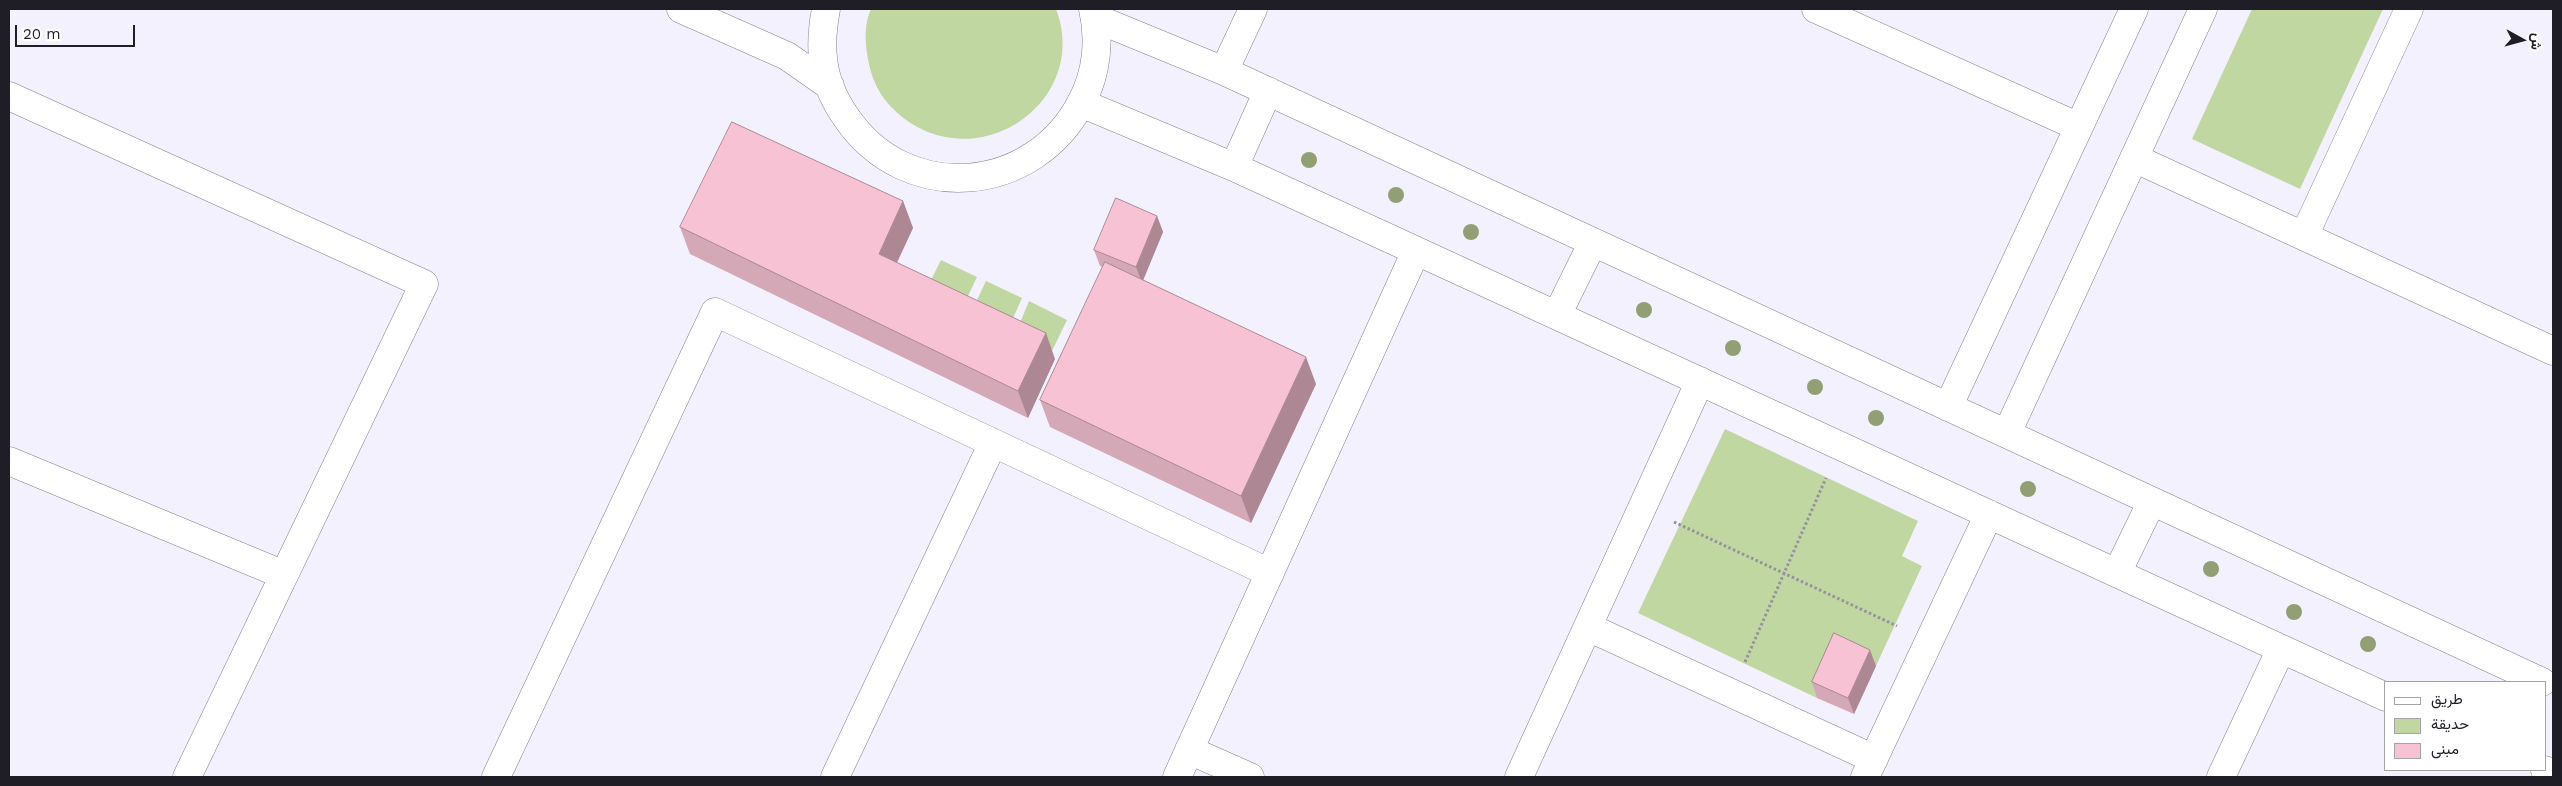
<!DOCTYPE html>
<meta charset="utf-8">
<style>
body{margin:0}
#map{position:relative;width:2562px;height:786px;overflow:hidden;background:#f4f1ff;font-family:"Work Sans",Vazirmatn,sans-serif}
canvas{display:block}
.frame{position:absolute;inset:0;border:10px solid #1f1e26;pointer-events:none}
.legend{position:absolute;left:2384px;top:681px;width:162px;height:90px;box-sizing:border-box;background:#fff;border:1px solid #a5a5a8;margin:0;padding:6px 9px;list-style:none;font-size:15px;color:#1f1e26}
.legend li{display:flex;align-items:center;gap:10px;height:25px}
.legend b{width:25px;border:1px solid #a5a5a8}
.north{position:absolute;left:2497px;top:15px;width:50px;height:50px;-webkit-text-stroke:4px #fff;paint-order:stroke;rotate:97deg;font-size:14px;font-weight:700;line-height:20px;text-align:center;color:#1f1e26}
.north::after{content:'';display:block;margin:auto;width:18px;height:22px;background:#1f1e26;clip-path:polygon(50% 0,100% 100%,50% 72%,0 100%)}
.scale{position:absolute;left:15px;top:25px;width:120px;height:22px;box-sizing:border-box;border:2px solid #1f1e26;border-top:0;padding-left:6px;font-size:15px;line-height:18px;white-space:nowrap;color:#1f1e26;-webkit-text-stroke:4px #fff;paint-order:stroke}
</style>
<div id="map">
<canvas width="2562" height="786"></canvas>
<div class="frame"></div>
<ul class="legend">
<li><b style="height:6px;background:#fff"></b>طريق</li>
<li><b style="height:14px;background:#c0d7a2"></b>حديقة</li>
<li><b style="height:14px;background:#f7c3d4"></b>مبنى</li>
</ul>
<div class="north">ش</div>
<div class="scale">20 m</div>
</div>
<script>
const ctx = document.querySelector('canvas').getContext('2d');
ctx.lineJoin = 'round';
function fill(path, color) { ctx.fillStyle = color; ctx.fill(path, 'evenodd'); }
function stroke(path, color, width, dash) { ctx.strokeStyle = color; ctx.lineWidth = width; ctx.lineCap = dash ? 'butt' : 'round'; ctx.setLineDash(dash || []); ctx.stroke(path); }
const green = new Path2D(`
 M871 9H1056C1090 97 987 174 909 122 891 110 877 93 871 72 866 52 862 29 871 9Z
 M2252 9H2383L2300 189 2192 139Z
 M941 260 977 277 959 315 922 298Z
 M986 281 1022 298 1005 336 968 319Z
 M1029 301 1067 320 1049 357 1013 340Z
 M1725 429 1918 521 1902 556 1922 566 1876 666 1839 649 1817 698 1638 613Z`);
const path = new Path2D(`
 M1674 522 1897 626
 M1745 662 1826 478`);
const minor = new Path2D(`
 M1816 9 2079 127
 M1095 18 1224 71 2542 682
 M1224 71 1253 9
 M9 96 424 284 187 777
 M1081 103 1234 167 2386 697
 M2134 158 2553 351
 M1234 167 1268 91
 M2304 236 2409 9
 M1557 315 1593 242
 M1948 407 2134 9
 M2007 433 2203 9
 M9 461 284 575
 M2117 573 2152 501
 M1588 627 1874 759
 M1189 750 1250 777
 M2545 770 2553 774
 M496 777 715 312 1270 573
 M835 777 993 443
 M1177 777 1416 251
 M1519 777 1700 381
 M1865 777 1989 514
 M2221 777 2281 649`);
const secondary = new Path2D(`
 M681 9 787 56 830 86
 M826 9C823 25 821 41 823 58 825 79 834 100 846 117 906 206 1034 195 1082 101 1097 73 1100 39 1093 9`);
const trees = [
 [1309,160],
 [1396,195],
 [1471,232],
 [1644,310],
 [1733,348],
 [1815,387],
 [1876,418],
 [2028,489],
 [2211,569],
 [2294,612],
 [2368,644]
];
const wall = new Path2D(`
 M903 201 913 228 897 263 1055 359 1028 418 690 254 680 227Z
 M1157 216 1163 232 1143 280 1316 384 1251 523 1050 427 1040 400 1103 267 1100 266 1094 250Z
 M1876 666 1854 714 1817 698 1812 682Z`);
const shadedWall = new Path2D(`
 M903 201 913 228 888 281 879 254Z
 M1157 216 1163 232 1142 283 1136 267Z
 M1046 333 1055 359 1028 418 1018 391Z
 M1306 357 1316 384 1251 523 1241 496Z
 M1870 650 1876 666 1854 714 1848 698Z`);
const building = new Path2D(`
 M732 122 903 201 879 254 1046 333 1018 391 680 227Z
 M1116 198 1157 216 1136 267 1094 250Z
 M1105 262 1306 357 1241 496 1040 400Z
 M1834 633 1870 650 1848 698 1812 682Z`);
fill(green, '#c0d7a2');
stroke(minor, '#837f93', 29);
stroke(secondary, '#837f93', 29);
stroke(path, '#94929d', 3, [2.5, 2.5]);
stroke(minor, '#fff', 28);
stroke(secondary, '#fff', 28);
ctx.fillStyle = '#929f75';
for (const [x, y] of trees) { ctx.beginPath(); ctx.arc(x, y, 8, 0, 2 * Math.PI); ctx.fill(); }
fill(wall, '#d4a8b6');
fill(shadedWall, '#ad8894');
fill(building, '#f7c3d4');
stroke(building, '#ad8894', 1);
</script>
